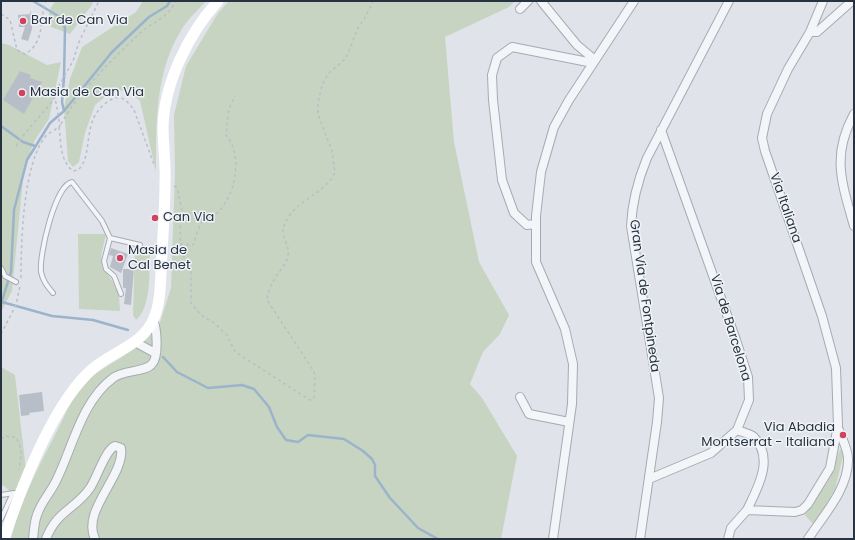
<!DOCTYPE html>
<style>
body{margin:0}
#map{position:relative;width:855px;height:540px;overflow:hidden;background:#e0e4ea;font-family:Poppins,sans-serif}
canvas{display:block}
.frame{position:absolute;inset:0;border:2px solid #283342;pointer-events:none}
</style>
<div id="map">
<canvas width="855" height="540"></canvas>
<div class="frame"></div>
</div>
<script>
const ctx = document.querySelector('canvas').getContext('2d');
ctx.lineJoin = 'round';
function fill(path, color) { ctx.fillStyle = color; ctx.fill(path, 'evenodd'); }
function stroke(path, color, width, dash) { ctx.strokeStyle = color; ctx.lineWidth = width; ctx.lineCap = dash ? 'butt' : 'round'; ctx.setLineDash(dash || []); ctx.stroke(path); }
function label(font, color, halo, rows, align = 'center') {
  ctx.font = font + ' Poppins,sans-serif'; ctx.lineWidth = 3; ctx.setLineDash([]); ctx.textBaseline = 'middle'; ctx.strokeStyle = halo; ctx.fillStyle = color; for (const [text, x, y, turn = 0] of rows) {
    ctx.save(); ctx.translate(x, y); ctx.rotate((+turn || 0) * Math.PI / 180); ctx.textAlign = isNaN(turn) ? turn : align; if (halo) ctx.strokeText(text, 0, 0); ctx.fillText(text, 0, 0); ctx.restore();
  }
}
const green = new Path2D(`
 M56 1H93L92 5 70 34 51 27C47 17 48 9 56 1Z
 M143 1H206C198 10 188 19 182 29 155 71 156 124 156 172L140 101 128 91 113 90 95 105 85 133 79 162 73 167 68 161 64 108 70 79 82 47 136 12Z
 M229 1H515L509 7 445 37 454 142 479 262 509 315 500 334 483 352 470 384 482 398 517 456 501 539H11C20 500 42 461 60 425 66 413 73 395 82 385 101 366 138 353 151 331L153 337 156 335 171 288 175 171 174 115 186 66 218 13Z
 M1 43 9 45 47 65 61 62 49 119 35 140 27 160 23 179 12 291 1 312Z
 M78 234H106L101 256 102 267 113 282 119 295 120 311 79 309Z
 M135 247 150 249C149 269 152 307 136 320L133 315Z
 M1 367 15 375 26 470 14 495 3 485 1 488Z
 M840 449 844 452 835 489 814 525 805 515 830 478Z`);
const stream = new Path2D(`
 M33 1 60 17 65 28 64 78 62 102 64 111
 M1 126 23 142 35 146
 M2 302 52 316 93 320 128 330
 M1 304 11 272 14 210 27 160 50 123 64 111 112 52 149 17 167 6 170 1
 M163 357 177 372 208 388 242 385 254 389 269 407 277 427 286 440 298 442 308 435 344 439 363 451 372 459 375 465V476L390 498 418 528 438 539`);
const building = new Path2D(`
 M31 10 32 29 28 41 21 39 25 27H19L18 15 30 14Z
 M20 71 31 75 30 78 42 82 24 114 3 100Z
 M111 248 128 254 121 273 110 267 113 256 109 255Z
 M123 269H134L131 305 124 304 126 288H123Z
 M42 392 44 411 29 413 30 415 21 416 19 395Z`);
const path = new Path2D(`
 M1 14 10 20 17 50 25 54C46 42 39 18 46 1
 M61 124C80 90 112 60 140 33 155 20 166 20 176 1
 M59 127C61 142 60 161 73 171L78 170C96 153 78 118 112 99 122 94 129 103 134 110L155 167
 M16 146C27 128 43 115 55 97
 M174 186 177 188 182 210 180 231 181 251 191 271V303L201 315 214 323 227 335 234 350 240 355 310 400 314 398 315 375 313 370 267 300C268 293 270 286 274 280 278 272 287 264 288 256 291 240 274 237 290 215 302 198 323 194 335 173L332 151 318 114V103L322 85 328 74 346 58 358 28 366 16 373 1
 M180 244 193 245C196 239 198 227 202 222 206 218 213 216 218 212 236 195 243 154 226 135L229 109 235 96
 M21 278C21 242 23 165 45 137 49 132 56 130 60 126L55 97 57 89 73 61 79 42 99 1
 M1 334 16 305 20 286
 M1 439 5 436 15 437C23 446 21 458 19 470`);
const lane = new Path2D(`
 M110 238 140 245
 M1 268 5 276 16 282
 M53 293C47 286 43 281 41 272 39 255 55 185 72 182L102 221 110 238 104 261 106 269 114 276 121 294
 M1 495 14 493
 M1 519 13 493`);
const street = new Path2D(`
 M541 1 577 45 595 60
 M520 9 528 1
 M810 32H817L852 1
 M854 114C831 156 842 183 854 226
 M536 224 527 225 514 213 502 180 493 100 492 75 497 58 512 47 593 63
 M135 342 155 353
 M520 397 529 414 569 422
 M737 430C742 432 751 434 754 437 775 459 757 489 747 510
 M649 479 711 453 737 430 749 400 748 377 736 340 661 130
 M33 539C34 531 34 523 37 515 41 502 51 492 56 481 73 447 81 402 113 378 125 369 144 373 152 364 159 357 157 328 153 320
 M46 539C57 510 76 509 90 488 97 478 105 450 115 446L121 448C125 476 81 510 95 539
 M553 539 572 404 573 364 565 329 536 262V216L541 172 554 127 569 100 634 1
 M640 539 657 422 659 398 631 226C632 202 638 180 647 158L729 1
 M728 539 731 528 747 510 795 512 802 510 808 504 830 468 838 425 836 368 822 316 765 151 762 138 767 114 788 69 810 32 823 1
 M808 539C823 516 849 488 848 459 848 449 842 439 839 430`);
const secondary = new Path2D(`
 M4 539C20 490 51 410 87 374 107 352 142 348 154 318 162 299 160 276 162 255 163 231 165 206 165 182 166 164 163 145 163 127 164 83 189 33 218 1`);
const markers = [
 [23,21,4,"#d2425e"],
 [22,93,4,"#d2425e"],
 [155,218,4,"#d2425e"],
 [120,258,4,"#d2425e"],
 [843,435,4,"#d2425e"]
];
const poiNames = [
 ["Bar de Can Via",31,21],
 ["Masia de Can Via",30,93],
 ["Can Via",163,218],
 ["Masia de",128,251],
 ["Cal Benet",128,266],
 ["Via Abadia",835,428,"right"],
 ["Montserrat - Italiana",835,443,"right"]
];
const streetNames = [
 ["Via Italiana",785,208,71],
 ["Gran Via de Fontpineda",644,296,82],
 ["Via de Barcelona",730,328,73]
];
fill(green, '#c7d4c1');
stroke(stream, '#9bb4cb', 2.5);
fill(building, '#b7bec7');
stroke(lane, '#a5abb4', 6);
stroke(street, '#a5abb4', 10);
stroke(path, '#babfc5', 1.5, [3, 3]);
stroke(lane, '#f3f5f8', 4);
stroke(street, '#f3f5f8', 8);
stroke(secondary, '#fff', 11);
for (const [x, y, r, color] of markers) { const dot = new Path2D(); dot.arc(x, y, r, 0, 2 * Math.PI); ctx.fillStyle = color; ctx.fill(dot); stroke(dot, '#f0f3f7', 1.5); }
label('13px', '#283342', '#f0f3f7', poiNames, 'left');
label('13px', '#283342', '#f0f3f7', streetNames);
</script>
